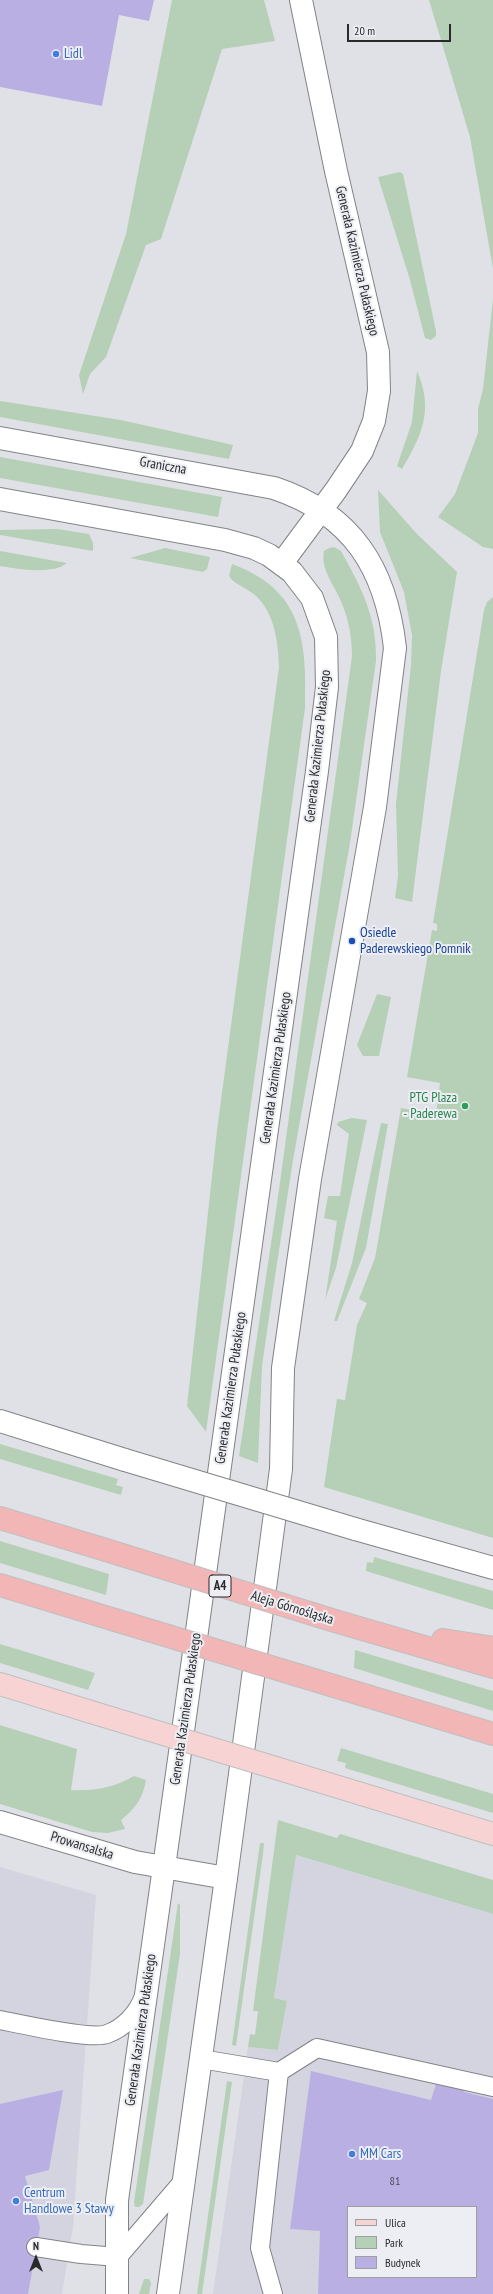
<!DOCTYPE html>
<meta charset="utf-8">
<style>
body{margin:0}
#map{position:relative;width:493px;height:2294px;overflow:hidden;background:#e0e1e6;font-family:"PT Sans Narrow",sans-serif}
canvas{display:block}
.legend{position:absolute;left:347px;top:2206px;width:130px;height:72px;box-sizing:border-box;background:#edeef3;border:1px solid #9e9fa3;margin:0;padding:5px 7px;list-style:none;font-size:12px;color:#28292a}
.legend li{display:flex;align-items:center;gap:8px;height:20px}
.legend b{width:20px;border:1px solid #9e9fa3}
.north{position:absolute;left:16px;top:2238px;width:40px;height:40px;-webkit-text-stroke:3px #edeef3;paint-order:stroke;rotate:0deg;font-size:11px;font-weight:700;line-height:16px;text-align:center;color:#28292a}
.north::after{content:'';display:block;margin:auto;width:14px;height:18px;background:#28292a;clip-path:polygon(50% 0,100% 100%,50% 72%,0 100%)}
.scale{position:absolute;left:347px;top:24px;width:104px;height:18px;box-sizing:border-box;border:2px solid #28292a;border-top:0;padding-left:5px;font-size:12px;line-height:14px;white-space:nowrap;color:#28292a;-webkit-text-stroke:3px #edeef3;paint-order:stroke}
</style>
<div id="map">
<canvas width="493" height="2294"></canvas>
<ul class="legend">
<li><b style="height:5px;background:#f8d3d4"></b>Ulica</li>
<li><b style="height:11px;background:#b5d0b6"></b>Park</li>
<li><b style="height:11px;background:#b9afe3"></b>Budynek</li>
</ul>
<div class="north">N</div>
<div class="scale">20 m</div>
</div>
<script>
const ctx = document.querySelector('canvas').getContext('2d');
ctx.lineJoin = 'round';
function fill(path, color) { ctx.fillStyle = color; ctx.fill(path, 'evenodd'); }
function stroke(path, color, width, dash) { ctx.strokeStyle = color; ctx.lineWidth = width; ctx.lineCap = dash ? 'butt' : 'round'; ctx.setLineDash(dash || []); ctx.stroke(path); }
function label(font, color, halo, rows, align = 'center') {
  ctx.font = font + ' "PT Sans Narrow",sans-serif'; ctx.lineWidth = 4; ctx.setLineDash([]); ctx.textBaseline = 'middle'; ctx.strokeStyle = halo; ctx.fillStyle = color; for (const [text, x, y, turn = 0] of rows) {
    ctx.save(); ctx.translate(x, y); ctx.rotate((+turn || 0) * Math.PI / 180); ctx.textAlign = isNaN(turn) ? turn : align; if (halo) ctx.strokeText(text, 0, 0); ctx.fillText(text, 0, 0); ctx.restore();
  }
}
const built = new Path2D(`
 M295 1855 493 1914V2294H213L248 2047 278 2050 287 2001 274 1998ZM348 2207H476V2277H348Z
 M0 1867 96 1895 73 2227 62 2294H0Z`);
const green = new Path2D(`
 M172 0H264L275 41 222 49 161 239 146 245 106 357 90 374 83 394 79 375 126 234Z
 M429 0H493V269L470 137Z
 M400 172 403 174 436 331V336L431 340 425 338 410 280 378 177Z
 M493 299V549L483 547 438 517 455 494 478 433V409L483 389Z
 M417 371C434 410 422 435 402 469L397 466 412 422Z
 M0 401 121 420 233 445 229 459 0 417Z
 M0 457 222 497 218 517 0 478Z
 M378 490 416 533 457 572 441 671 412 902 395 898 398 876 396 804 411 665 412 635 404 592 380 532Z
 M57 529 89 534 93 543V551L0 535V530Z
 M334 547 341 551C362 589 377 617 376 661L350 843 293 1160 274 1283 262 1366 258 1463 239 1456 277 1204 352 656C352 639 349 620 342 604 336 587 320 570 324 551L329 548Z
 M165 548 210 557 207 569 203 572 130 558Z
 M0 551 67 563C53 575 17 569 0 566Z
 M232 564C303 590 307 641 305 708L206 1432 187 1406 217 1130 279 667C278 642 275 613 255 595 248 589 239 586 232 580L229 576Z
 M493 597V1538L324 1487 337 1399 345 1400 357 1325 367 1303 359 1299 375 1258 401 1108 436 1114 440 1083 407 1077 432 930 437 931V924L433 923 484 610 487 602Z
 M377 994 391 997 379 1056H363L357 1045Z
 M352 1118 367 1120 336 1268 325 1300 337 1221 324 1218 328 1196H340L349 1134 337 1125 338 1122Z
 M381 1123 388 1124 366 1248 337 1321H334L352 1263Z
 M0 1444 118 1479 116 1485 123 1487 121 1495 0 1459Z
 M0 1541 109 1574 106 1595 0 1563Z
 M374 1557 493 1591V1610L366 1571 367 1562 373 1563Z
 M0 1644 95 1673 88 1690 0 1663Z
 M355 1650 493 1691V1711L354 1668Z
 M0 1725 77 1749 71 1790C95 1791 113 1788 134 1776L146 1780C143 1798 135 1809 121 1820L125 1829 108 1833 92 1832 0 1804Z
 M341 1748 493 1794V1813L345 1768 346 1763 337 1761Z
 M278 1820 337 1838 340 1834 493 1880V1914L296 1855 274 1998 287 2001 278 2050 248 2047 250 2034 255 2035 258 2011H253Z
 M260 1843H264L263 1854 236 2046 232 2045Z
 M178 1903 180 1905V1954L143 2204 139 2207H135L134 2202Z
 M227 2081 232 2082 202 2294H197Z
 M144 2279H149L151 2283 149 2294H139Z`);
const building = new Path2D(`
 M0 0H154L149 21 119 15 102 106 0 87Z
 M311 2071 431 2100 437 2081 466 2088 464 2092 493 2099V2294H318L320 2231 290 2229ZM348 2207H476V2277H348Z
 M63 2090 49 2170 25 2176 40 2227 28 2294H0V2104Z`);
const service = new Path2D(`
 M0 2020C20 2024 91 2040 107 2034 124 2028 138 2013 144 1996
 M201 2059 279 2072 260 2248 273 2294
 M279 2072 317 2048 493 2087
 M36 2247 81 2254 118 2257 185 2179`);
const minor = new Path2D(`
 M282 563 336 490 362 451 374 421 379 391 378 352 336 171 301 0
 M117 2294V2200L164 1867
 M168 2294 226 1878`);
const tertiary = new Path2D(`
 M0 438 274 488C352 514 386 568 395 648L375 807 310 1179 283 1368 281 1469 226 1878 135 1862 0 1822
 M0 499 225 540 254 548 269 555 292 572 312 598 326 637 327 687 317 771 164 1867
 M0 1421 125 1460
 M355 1529 493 1568`);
const primary = new Path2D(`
 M0 1684 91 1712
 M322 1782 493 1834`);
const motorway = new Path2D(`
 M0 1518 106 1550
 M0 1585 115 1620
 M335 1621 493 1667
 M443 1640 493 1648
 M334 1686 493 1734`);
const tertiaryBridge = new Path2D(`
 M125 1460 355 1529`);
const primaryBridge = new Path2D(`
 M91 1712 322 1782`);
const motorwayBridge = new Path2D(`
 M106 1550 335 1621
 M115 1620 334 1686`);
const markers = [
 [56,54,4,"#3f7fe0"],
 [352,941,4,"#1a4fb4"],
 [465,1106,4,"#2e9e5b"],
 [352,2154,4,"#3f7fe0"],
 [16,2201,4,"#3f7fe0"]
];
const numberNames = [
 ["81",395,2182]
];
const shields = [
 [220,1586,22]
];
const shieldNames = [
 ["A4",220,1586]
];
const shopNames = [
 ["Lidl",64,54],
 ["MM Cars",360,2154],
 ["Centrum",24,2193],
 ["Handlowe 3 Stawy",24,2209]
];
const streetNames = [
 ["Generała Kazimierza Pułaskiego",357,261,77],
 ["Graniczna",163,466,10],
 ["Generała Kazimierza Pułaskiego",318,746,-84],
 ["Generała Kazimierza Pułaskiego",276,1068,-82],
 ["Generała Kazimierza Pułaskiego",231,1388,-82],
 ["Aleja Górnośląska",292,1608,17],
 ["Generała Kazimierza Pułaskiego",186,1709,-82],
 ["Prowansalska",82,1846,17],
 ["Generała Kazimierza Pułaskiego",141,2030,-82]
];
const transitNames = [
 ["Osiedle",360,933],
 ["Paderewskiego Pomnik",360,949]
];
const leisureNames = [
 ["PTG Plaza",457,1098],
 ["- Paderewa",457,1114]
];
fill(built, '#d3d4df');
fill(green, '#b5d0b6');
fill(building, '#b9afe3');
stroke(service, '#828387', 20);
stroke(minor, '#828387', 24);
stroke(tertiary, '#828387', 24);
stroke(primary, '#bebfbf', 24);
stroke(motorway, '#bebfbf', 24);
stroke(service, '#fff', 18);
stroke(minor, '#fff', 22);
stroke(tertiary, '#fff', 22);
stroke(primary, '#f8d3d4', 22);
stroke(motorway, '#f3b6b7', 22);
stroke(tertiaryBridge, '#828387', 24, []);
stroke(primaryBridge, '#bebfbf', 24, []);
stroke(motorwayBridge, '#bebfbf', 24, []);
stroke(tertiaryBridge, '#fff', 22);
stroke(primaryBridge, '#f8d3d4', 22);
stroke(motorwayBridge, '#f3b6b7', 22);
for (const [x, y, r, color] of markers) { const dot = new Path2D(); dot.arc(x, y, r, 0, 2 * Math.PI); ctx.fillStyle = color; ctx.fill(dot); stroke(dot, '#edeef3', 1.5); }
label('12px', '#4c4a58', null, numberNames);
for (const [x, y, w] of shields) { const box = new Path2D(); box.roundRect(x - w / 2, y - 11, w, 22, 3); ctx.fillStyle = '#edeef3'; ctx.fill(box); stroke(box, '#28292a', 1); }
label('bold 13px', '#28292a', null, shieldNames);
label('14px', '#366cbe', '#edeef3', shopNames, 'left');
label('14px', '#28292a', '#edeef3', streetNames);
label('14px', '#164399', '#edeef3', transitNames, 'left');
label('14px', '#27864d', '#edeef3', leisureNames, 'right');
</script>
